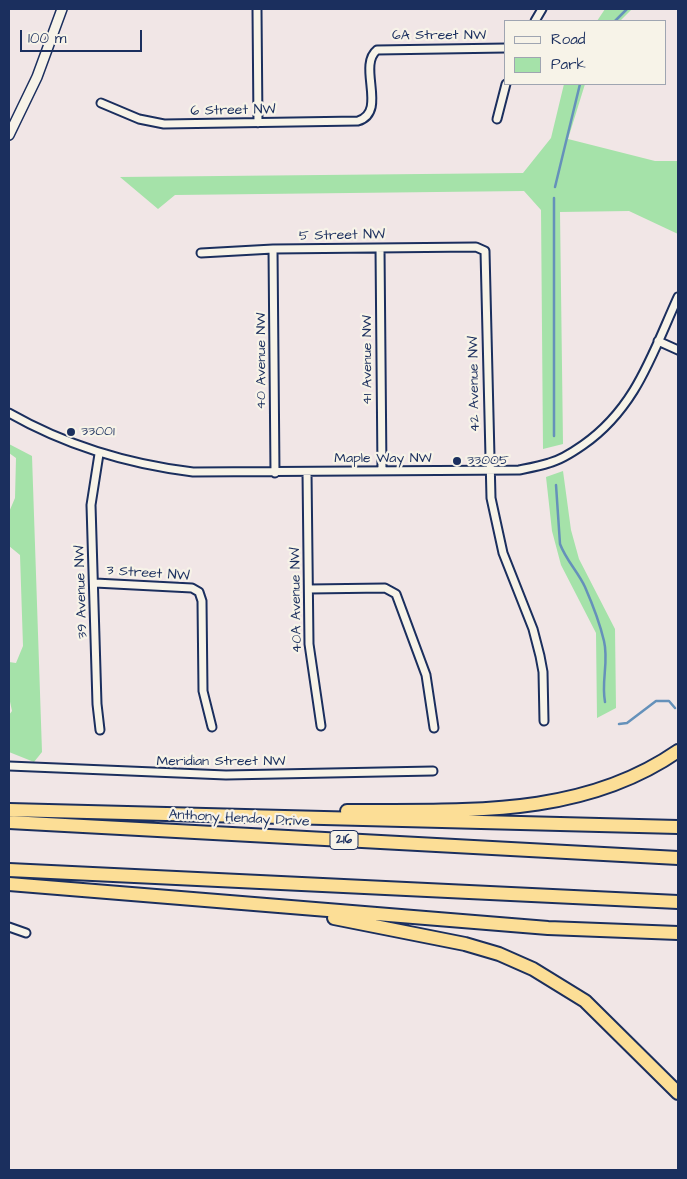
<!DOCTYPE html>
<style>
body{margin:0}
#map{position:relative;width:687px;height:1179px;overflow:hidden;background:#f1e6e6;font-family:"Architects Daughter",sans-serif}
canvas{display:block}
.frame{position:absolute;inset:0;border:10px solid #1b2f5e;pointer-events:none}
.legend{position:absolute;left:504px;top:20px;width:162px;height:65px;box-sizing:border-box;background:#f7f3e8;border:1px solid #9fa5b1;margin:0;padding:6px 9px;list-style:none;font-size:15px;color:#1b2f5e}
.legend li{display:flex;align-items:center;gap:10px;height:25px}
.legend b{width:25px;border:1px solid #9fa5b1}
.scale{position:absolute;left:20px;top:30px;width:122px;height:22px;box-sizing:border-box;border:2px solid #1b2f5e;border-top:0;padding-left:6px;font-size:15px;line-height:18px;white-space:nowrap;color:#1b2f5e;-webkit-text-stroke:4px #f7f3e8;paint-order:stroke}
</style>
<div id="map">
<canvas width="687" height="1179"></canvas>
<div class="frame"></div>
<ul class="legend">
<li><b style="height:6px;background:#f7f3e8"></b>Road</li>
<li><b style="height:14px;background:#a5e2a9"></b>Park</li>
</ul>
<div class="scale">100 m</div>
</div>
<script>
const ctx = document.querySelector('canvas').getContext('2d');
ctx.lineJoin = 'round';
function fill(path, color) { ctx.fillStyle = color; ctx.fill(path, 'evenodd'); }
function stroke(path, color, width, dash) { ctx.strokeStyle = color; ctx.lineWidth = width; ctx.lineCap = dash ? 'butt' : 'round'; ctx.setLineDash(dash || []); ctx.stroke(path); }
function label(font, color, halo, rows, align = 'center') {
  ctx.font = font + ' "Architects Daughter",sans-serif'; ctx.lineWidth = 4.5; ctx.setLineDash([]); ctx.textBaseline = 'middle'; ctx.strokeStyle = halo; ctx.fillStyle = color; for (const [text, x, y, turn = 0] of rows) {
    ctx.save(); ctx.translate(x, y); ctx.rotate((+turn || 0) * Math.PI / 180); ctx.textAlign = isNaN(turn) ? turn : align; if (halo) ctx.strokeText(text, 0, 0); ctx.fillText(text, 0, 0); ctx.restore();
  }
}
const green = new Path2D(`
 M605 9H632L620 21H597Z
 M564 84H585L568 139 655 161H678V234L629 211 560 212 563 444 543 449 541 210 524 191 175 195 158 209 120 177 523 173 551 138Z
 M9 444 32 456 42 752 34 762 9 752V715L12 711 9 697V662L16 663 23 646 20 555 9 546V512L15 498 16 458 9 453Z
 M563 471 571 530 579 559 615 629 616 708 597 718 596 633 561 565 552 531 546 477Z`);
const stream = new Path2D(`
 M615 21 627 9
 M555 187 580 84
 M554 198V436
 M556 485 560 544C566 560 578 572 585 587 592 603 600 624 604 641 609 662 601 681 605 702
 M619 724 627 723 656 701H669L675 708`);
const minor = new Path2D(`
 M257 9 258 123
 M535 21 542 9
 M101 103 139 119 164 124 358 121C388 112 357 66 377 50L506 48
 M497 119 506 84
 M380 248 382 471
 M273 249 275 473
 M201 253 273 249 476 247 485 251 491 498 503 553 533 629 540 656 543 672 544 721
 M658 341 678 350
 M9 413C67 446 127 464 193 472L519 470C529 468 540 466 549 463 561 460 573 452 583 445 636 408 652 354 678 297
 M99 454 91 505 97 704 100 730
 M307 472 309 644 321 726
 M95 583 192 588 199 592 202 601 203 691 212 727
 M309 589 385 588 396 594 426 675 434 728
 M9 766 226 775 433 771
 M9 927 26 933`);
const tertiary = new Path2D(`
 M9 135 37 77 62 9`);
const motorway = new Path2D(`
 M9 810 678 827
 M347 811C461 810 580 819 678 751
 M9 822 678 858
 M9 870 678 902
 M9 884 548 928 678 933
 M334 918 465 944 499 954 533 969 585 1001 678 1093`);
const markers = [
 [71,432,5,"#1b2f5e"],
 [457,461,5,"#1b2f5e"]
];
const shields = [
 [344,840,28]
];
const shieldNames = [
 ["216",344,840]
];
const streetNames = [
 ["6A Street NW",439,36],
 ["6 Street NW",233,111,-1],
 ["5 Street NW",342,236,-1],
 ["41 Avenue NW",368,360,-90],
 ["40 Avenue NW",262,361,-90],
 ["42 Avenue NW",475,384,-91],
 ["Maple Way NW",383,459],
 ["3 Street NW",148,574,4],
 ["39 Avenue NW",82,592,-92],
 ["40A Avenue NW",297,600,-91],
 ["Meridian Street NW",221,762],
 ["Anthony Henday Drive",239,819,3]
];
const poiNames = [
 ["33001",81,432],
 ["33005",467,461]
];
fill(green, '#a5e2a9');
stroke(stream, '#6591ba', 2.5);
stroke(minor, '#1b2f5e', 11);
stroke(tertiary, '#1b2f5e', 12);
stroke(motorway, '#1b2f5e', 16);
stroke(minor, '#f7f3e8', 7);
stroke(tertiary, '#f7f3e8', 9);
stroke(motorway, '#fcde96', 12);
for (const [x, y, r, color] of markers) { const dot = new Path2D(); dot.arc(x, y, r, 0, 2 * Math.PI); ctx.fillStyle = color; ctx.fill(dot); stroke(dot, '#f7f3e8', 2); }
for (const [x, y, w] of shields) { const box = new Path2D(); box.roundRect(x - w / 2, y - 9.5, w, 19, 4); ctx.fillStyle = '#f7f3e8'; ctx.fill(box); stroke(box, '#1b2f5e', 1); }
label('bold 12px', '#1b2f5e', null, shieldNames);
label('14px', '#1b2f5e', '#f7f3e8', streetNames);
label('14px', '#1b2f5e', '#f7f3e8', poiNames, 'left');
</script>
